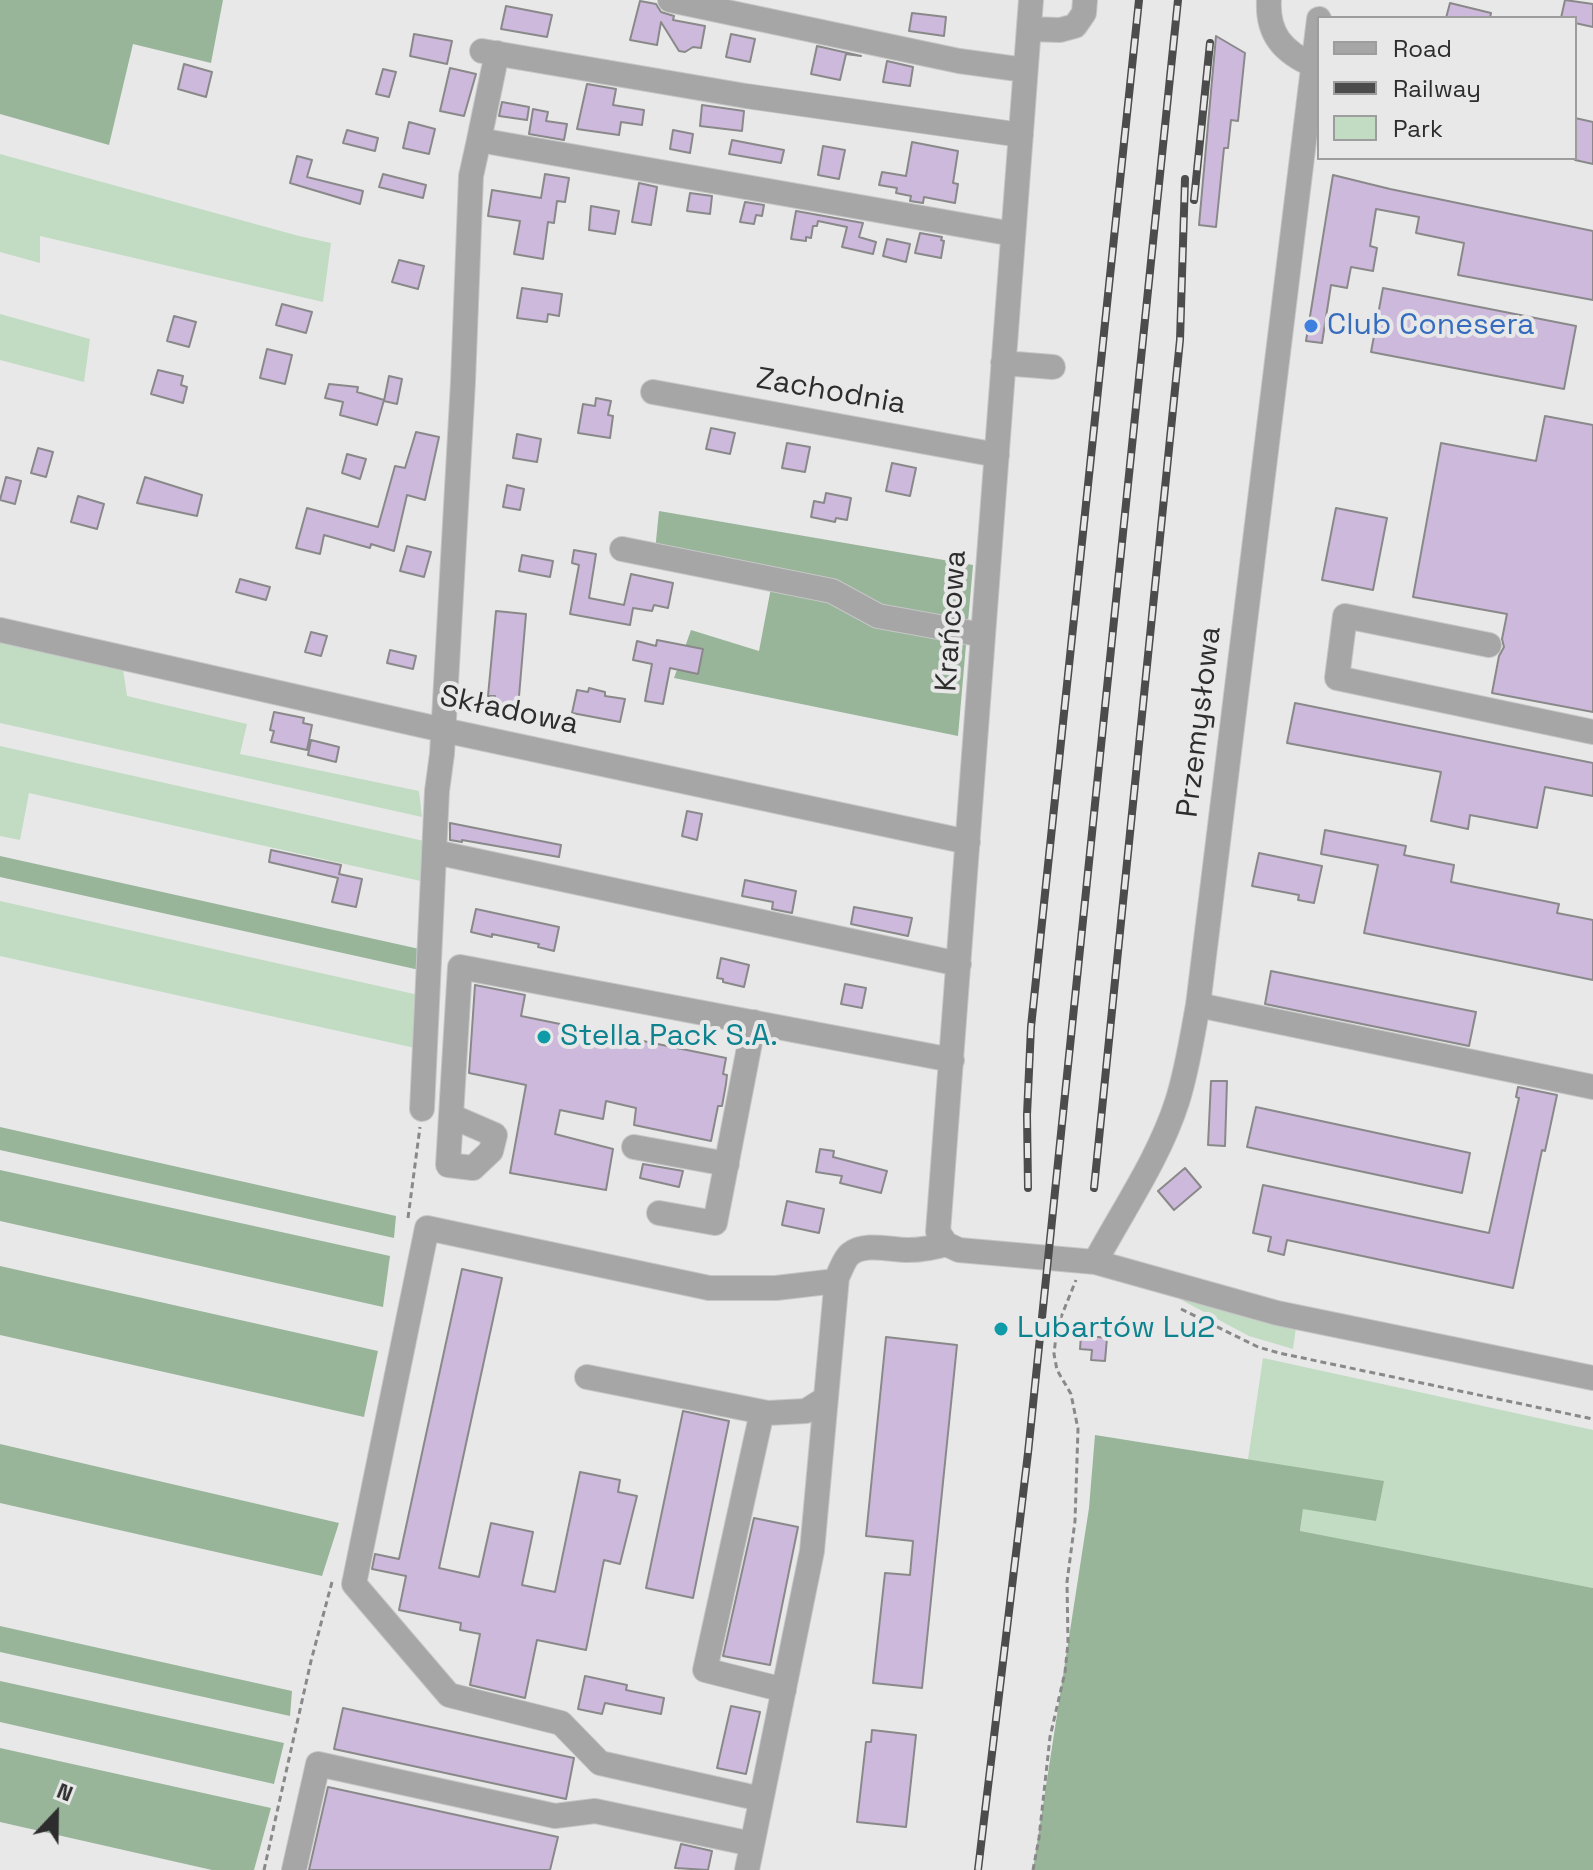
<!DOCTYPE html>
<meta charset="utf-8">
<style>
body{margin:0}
#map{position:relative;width:1593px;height:1870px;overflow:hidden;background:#e8e8e9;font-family:"Space Grotesk",sans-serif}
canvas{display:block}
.legend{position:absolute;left:1317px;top:16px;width:260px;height:144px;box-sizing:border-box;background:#e8e8e9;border:2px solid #9d9d9e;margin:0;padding:10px 14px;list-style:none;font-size:24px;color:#2d2d2d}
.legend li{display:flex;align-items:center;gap:16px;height:40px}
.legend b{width:40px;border:2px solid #9d9d9e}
.north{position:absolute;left:16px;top:1774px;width:80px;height:80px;-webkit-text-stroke:6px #e8e8e9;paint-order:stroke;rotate:22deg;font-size:22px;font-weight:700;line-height:32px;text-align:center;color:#2d2d2d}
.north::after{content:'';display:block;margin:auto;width:28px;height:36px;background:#2d2d2d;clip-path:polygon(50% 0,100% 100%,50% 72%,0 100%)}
</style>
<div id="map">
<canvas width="1593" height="1870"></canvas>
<ul class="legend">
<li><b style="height:10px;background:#a7a6a6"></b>Road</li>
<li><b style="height:10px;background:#4c4c4c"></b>Railway</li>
<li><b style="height:22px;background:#c1dcc2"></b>Park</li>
</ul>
<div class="north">N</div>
</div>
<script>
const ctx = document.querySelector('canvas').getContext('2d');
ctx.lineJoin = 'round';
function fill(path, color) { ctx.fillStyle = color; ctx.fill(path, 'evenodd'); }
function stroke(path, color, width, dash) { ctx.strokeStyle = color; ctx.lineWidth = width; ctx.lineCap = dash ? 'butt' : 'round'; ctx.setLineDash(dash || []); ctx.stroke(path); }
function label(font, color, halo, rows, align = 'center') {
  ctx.font = font + ' "Space Grotesk",sans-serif'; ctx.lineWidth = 8; ctx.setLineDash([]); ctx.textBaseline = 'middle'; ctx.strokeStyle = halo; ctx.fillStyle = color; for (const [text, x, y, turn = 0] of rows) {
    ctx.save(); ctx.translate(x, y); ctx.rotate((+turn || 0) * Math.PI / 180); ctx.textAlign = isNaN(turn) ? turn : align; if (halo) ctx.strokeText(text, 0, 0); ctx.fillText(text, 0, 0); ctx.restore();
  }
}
const green = new Path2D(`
 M0 154 299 236 331 243 323 302 40 236V263L0 252Z
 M0 314 90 339 84 382 0 360Z
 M0 641 123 669 127 696 247 724 240 754 419 791 422 817 0 723Z
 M0 746 424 841 425 882 29 793 20 840 0 836Z
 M0 901 423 996 415 1048 0 956Z
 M1174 1296 1296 1328 1293 1349 1249 1336Z
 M1263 1358 1593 1430V1588L1300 1532 1303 1509 1248 1459Z`);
const forest = new Path2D(`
 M0 0H223L211 63 133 44 109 145 0 114Z
 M659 511 973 565 958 736 674 678 691 630 759 651 774 572 655 551Z
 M0 856 424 950V971L0 877Z
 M0 1127 396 1216 394 1238 0 1150Z
 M0 1170 390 1256 383 1307 0 1221Z
 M0 1266 378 1351 364 1417 0 1335Z
 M1095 1435 1384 1481 1376 1521 1303 1509 1300 1531 1593 1588V1870H1033L1089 1508Z
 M0 1444 339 1523 322 1576 0 1503Z
 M0 1626 292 1691 290 1716 0 1652Z
 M0 1681 284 1743 274 1784 0 1722Z
 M0 1748 271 1808 254 1870H212L0 1822Z`);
const building = new Path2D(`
 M1565 0 1593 4V27L1575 23V18H1561Z
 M640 1 656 4 661 12 674 16 673 20 705 26 701 48 693 47 685 52 679 51 661 22 657 45 630 40Z
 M1450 3 1491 13 1490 18H1446Z
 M506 6 552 15 547 37 501 29Z
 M912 13 946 17 944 36 909 31Z
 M414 34 452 41 447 64 410 56Z
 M731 34 755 39 750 62 726 57Z
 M1216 36 1245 53 1238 121 1231 120 1228 148H1224L1216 227 1199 225Z
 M817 46 861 56 846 54 840 80 811 74Z
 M887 61 913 67 910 86 883 82Z
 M184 64 212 72 206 97 178 89Z
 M450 68 476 74 464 116 440 111Z
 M383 69 396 72 389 97 376 94Z
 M587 84 616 89 613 105 644 110 642 125 621 122 619 135 577 129Z
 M502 102 529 107 527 120 499 116Z
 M702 105 744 111 742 131 700 126Z
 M533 109 548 112 546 121 567 124 564 140 529 134Z
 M1575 118 1593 122V164L1575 160Z
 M409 122 435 129 429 154 403 148Z
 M347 130 378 138 375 151 343 143Z
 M673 130 693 134 690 153 670 149Z
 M732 140 784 150 781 163 729 154Z
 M912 142 958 151 953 183 958 184 955 203 924 197 923 203 910 201 911 196 896 193 897 188 879 185 882 172 906 176Z
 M823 146 845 150 839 179 818 175Z
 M297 156 312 160 307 177 363 191 360 204 290 183Z
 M383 174 426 185 423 198 379 187Z
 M545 174 569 178 565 202 557 201 554 223 548 222 543 259 514 254 520 221 488 216 492 190 541 198Z
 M1333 175 1390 189 1593 231V300L1458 275 1464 243 1416 233 1419 217 1376 209 1370 246 1377 248 1373 271 1351 267 1347 288 1331 285 1322 343 1306 341Z
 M639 183 657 187 651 225 632 222Z
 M690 193 712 196 710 214 687 211Z
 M745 202 764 205 762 216 756 215 754 224 740 222Z
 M591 206 619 211 615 234 589 230Z
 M796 211 863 223 859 237 876 242 873 254 842 247 847 227 818 221 817 226H813L811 238 806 237V241L791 239Z
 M920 233 942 237 941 240 944 241 941 258 915 253Z
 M887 239 910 244 906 262 883 256Z
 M399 260 424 266 418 289 392 282Z
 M522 288 562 294 559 316 548 314 547 322 517 318Z
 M1383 288 1576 326 1564 389 1371 352Z
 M282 304 312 312 306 333 276 325Z
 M174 316 196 322 189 347 167 341Z
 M267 349 292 355 285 384 260 378Z
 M158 370 183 376 181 385 187 387 183 403 151 394Z
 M389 376 402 379 397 404 384 401Z
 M329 384 358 387 357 392 384 400 377 425 340 415 343 402 325 398Z
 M596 398 611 401 608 415 613 416 610 438 578 433 583 404 595 406Z
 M1545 416 1593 425V712L1492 693 1499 656 1504 647 1502 639 1507 614 1413 597 1441 443 1536 461Z
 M711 428 735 433 730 454 706 449Z
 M416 432 439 437 425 500 407 495 394 551 371 544 370 548 324 535 320 554 296 548 307 508 378 527 395 466 405 468Z
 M517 434 541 439 537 462 513 458Z
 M787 443 810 447 805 472 782 468Z
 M38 448 53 452 46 477 31 473Z
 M347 454 366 459 360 479 342 473Z
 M892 463 916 468 910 496 886 491Z
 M6 477 21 481 15 504 0 500Z
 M145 477 202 495 197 516 137 503Z
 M507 485 524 489 520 510 503 507Z
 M826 493 851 498 847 520 836 518 835 522 811 517 814 501 824 503Z
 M78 496 104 504 97 529 71 522Z
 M1336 508 1387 518 1373 590 1322 580Z
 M407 546 431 552 424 577 400 571Z
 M574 550 596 554 589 598 624 605 631 574 673 583 668 608 654 605 652 611 633 608 630 625 570 614 579 565 572 563Z
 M522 555 553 561 550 577 519 571Z
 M240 579 270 587 266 600 236 592Z
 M496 611 526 614 518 708 494 706 495 696H488Z
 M311 632 327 636 321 656 305 652Z
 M657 640 703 649 698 674 670 668 663 704 645 701 652 664 633 660 637 641 656 646Z
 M390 650 416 656 413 669 387 663Z
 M589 688 605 692V696L625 699 620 722 572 713 577 690 588 692Z
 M1295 703 1593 763V796L1545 787 1537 828 1470 815 1468 829 1431 821 1441 772 1287 743Z
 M274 712 304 718 303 723 312 725 307 750 271 742 274 731 270 730Z
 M311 740 339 747 336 762 308 755Z
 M687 811 702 814 697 840 682 836Z
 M450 823 561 845 559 857 462 840V842L450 840Z
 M1325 830 1406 846 1404 855 1454 865 1451 882 1559 904 1557 913 1593 920V980L1364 933 1378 865 1321 854Z
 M271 850 341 865 339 874 362 879 356 907 332 902 338 878 269 862Z
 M1259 853 1322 866 1314 903 1298 900 1299 895 1252 886Z
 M745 880 796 891 792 913 772 909 773 902 742 896Z
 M854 907 912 918 908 936 851 924Z
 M476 909 559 927 554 951 538 947 539 944 492 934V937L471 932Z
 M721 958 749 965 744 987 723 982V979L717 978Z
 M1271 971 1476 1012 1469 1046 1265 1004Z
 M845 984 866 988 862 1008 841 1004Z
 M475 985 525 995 521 1016 726 1058 723 1074 727 1075 726 1084 722 1106H718L711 1141 634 1125 636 1108 606 1101 603 1119 560 1110 555 1134 613 1149 606 1190 510 1173 526 1085 469 1073Z
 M1211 1081H1227L1225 1146 1208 1145Z
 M1518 1087 1557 1095 1545 1151 1542 1150 1513 1288 1287 1240 1284 1255 1268 1251 1271 1237 1253 1233 1263 1185 1489 1233 1519 1098 1516 1097Z
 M1256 1107 1470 1153 1462 1193 1247 1147Z
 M820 1149 834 1151 833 1157 887 1171 881 1193 840 1183 842 1176 816 1172Z
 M643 1164 683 1171 679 1187 640 1178Z
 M1185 1168 1201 1187 1174 1210 1158 1191Z
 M787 1201 824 1209 819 1233 782 1225Z
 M462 1269 502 1278 439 1568 479 1577 491 1523 533 1532 522 1585 555 1592 580 1472 620 1480 618 1492 637 1496 620 1564 604 1560 586 1650 537 1640 525 1698 470 1685 480 1634 460 1630 461 1623 399 1610 406 1576 372 1569 375 1554 399 1559Z
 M1081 1335 1107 1338 1105 1361 1091 1360 1092 1350 1080 1349Z
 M886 1337 957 1345 922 1688 873 1683 885 1573 910 1575 913 1541 866 1536Z
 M683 1411 729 1421 693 1598 646 1588Z
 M754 1518 798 1527 770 1665 723 1656Z
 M585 1676 627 1685 626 1690 664 1698 661 1714 605 1703 602 1714 578 1709Z
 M731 1706 760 1712 746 1774 717 1768Z
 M343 1708 574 1758 566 1799 334 1749Z
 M872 1730 916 1735 906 1827 857 1822 866 1742H871Z
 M328 1787 558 1837 550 1870H309Z
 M681 1844 712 1851 708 1870 675 1868Z`);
const path = new Path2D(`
 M408 1218 420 1127
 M1181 1309 1258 1347 1279 1353 1593 1419
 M264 1870 311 1661 332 1582
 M1033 1870 1039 1838 1050 1737 1065 1672 1068 1643 1067 1582 1075 1521 1078 1429 1071 1394 1057 1370 1054 1354 1057 1327 1076 1280`);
const minor = new Path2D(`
 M670 0 959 61 1025 70
 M1031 0 938 1232 946 1244 959 1250 1095 1262 1277 1313 1593 1378
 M1269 0C1267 34 1283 52 1313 65
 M1029 29 1060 30 1075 26 1084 13 1085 0
 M482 51 746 96 1021 135
 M479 140 497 53
 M1003 363 1053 367
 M653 392 997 455
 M622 549 832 591 878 616 983 635
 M0 630 443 730 968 842
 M1489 645 1345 616 1337 678 1593 732
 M435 852 959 964
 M1198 1005 1593 1087
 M422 1109 437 791 442 754 463 382 471 176 479 140 1013 234
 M451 1116 495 1135 491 1151 473 1168 448 1165 460 967 952 1060
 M634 1147 727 1164
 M659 1213 715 1223 754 1022
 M1095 1262C1123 1210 1159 1158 1177 1102 1187 1071 1192 1037 1198 1005L1319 19
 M587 1377 768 1413 806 1411 825 1399
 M762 1412 705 1670 784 1690
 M761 1799 600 1763 561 1723 449 1695 354 1584 427 1228 709 1288H776L836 1281
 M294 1870 318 1764 555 1816 595 1811 752 1844
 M747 1870 812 1551 837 1277C841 1270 844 1259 850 1254 865 1242 890 1250 908 1250 922 1250 933 1248 946 1244`);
const rail = new Path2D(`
 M1194 200 1210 43
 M1028 1188 1027 1115 1031 1027 1139 0
 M1094 1188 1180 340 1185 179
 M978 1870 1028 1453 1178 0`);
const markers = [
 [1311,326,8,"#3f7fe0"],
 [544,1037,8,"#0f9aa8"],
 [1001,1329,8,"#0f9aa8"]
];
const shopNames = [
 ["Club Conesera",1327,326]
];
const streetNames = [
 ["Zachodnia",831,392,10],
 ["Krańcowa",952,621,-86],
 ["Składowa",509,711,12],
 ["Przemysłowa",1200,722,-83]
];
const cultureNames = [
 ["Stella Pack S.A.",560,1037],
 ["Lubartów Lu2",1017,1329]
];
fill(green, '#c1dcc2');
fill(forest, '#98b59a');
fill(building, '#cdb9db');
stroke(building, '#8a898a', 2);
stroke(minor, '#c6c6c7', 26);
stroke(path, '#89898a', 3, [6, 4]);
stroke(minor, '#a7a6a6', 24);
stroke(rail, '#4c4c4c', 8);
stroke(rail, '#e8e8e9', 5, [15]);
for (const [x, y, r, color] of markers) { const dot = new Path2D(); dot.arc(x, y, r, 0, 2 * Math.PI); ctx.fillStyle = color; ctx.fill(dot); stroke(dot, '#e8e8e9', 3); }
label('30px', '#366cbe', '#e8e8e9', shopNames, 'left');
label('30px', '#2d2d2d', '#e8e8e9', streetNames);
label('30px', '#0d838f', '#e8e8e9', cultureNames, 'left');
</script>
